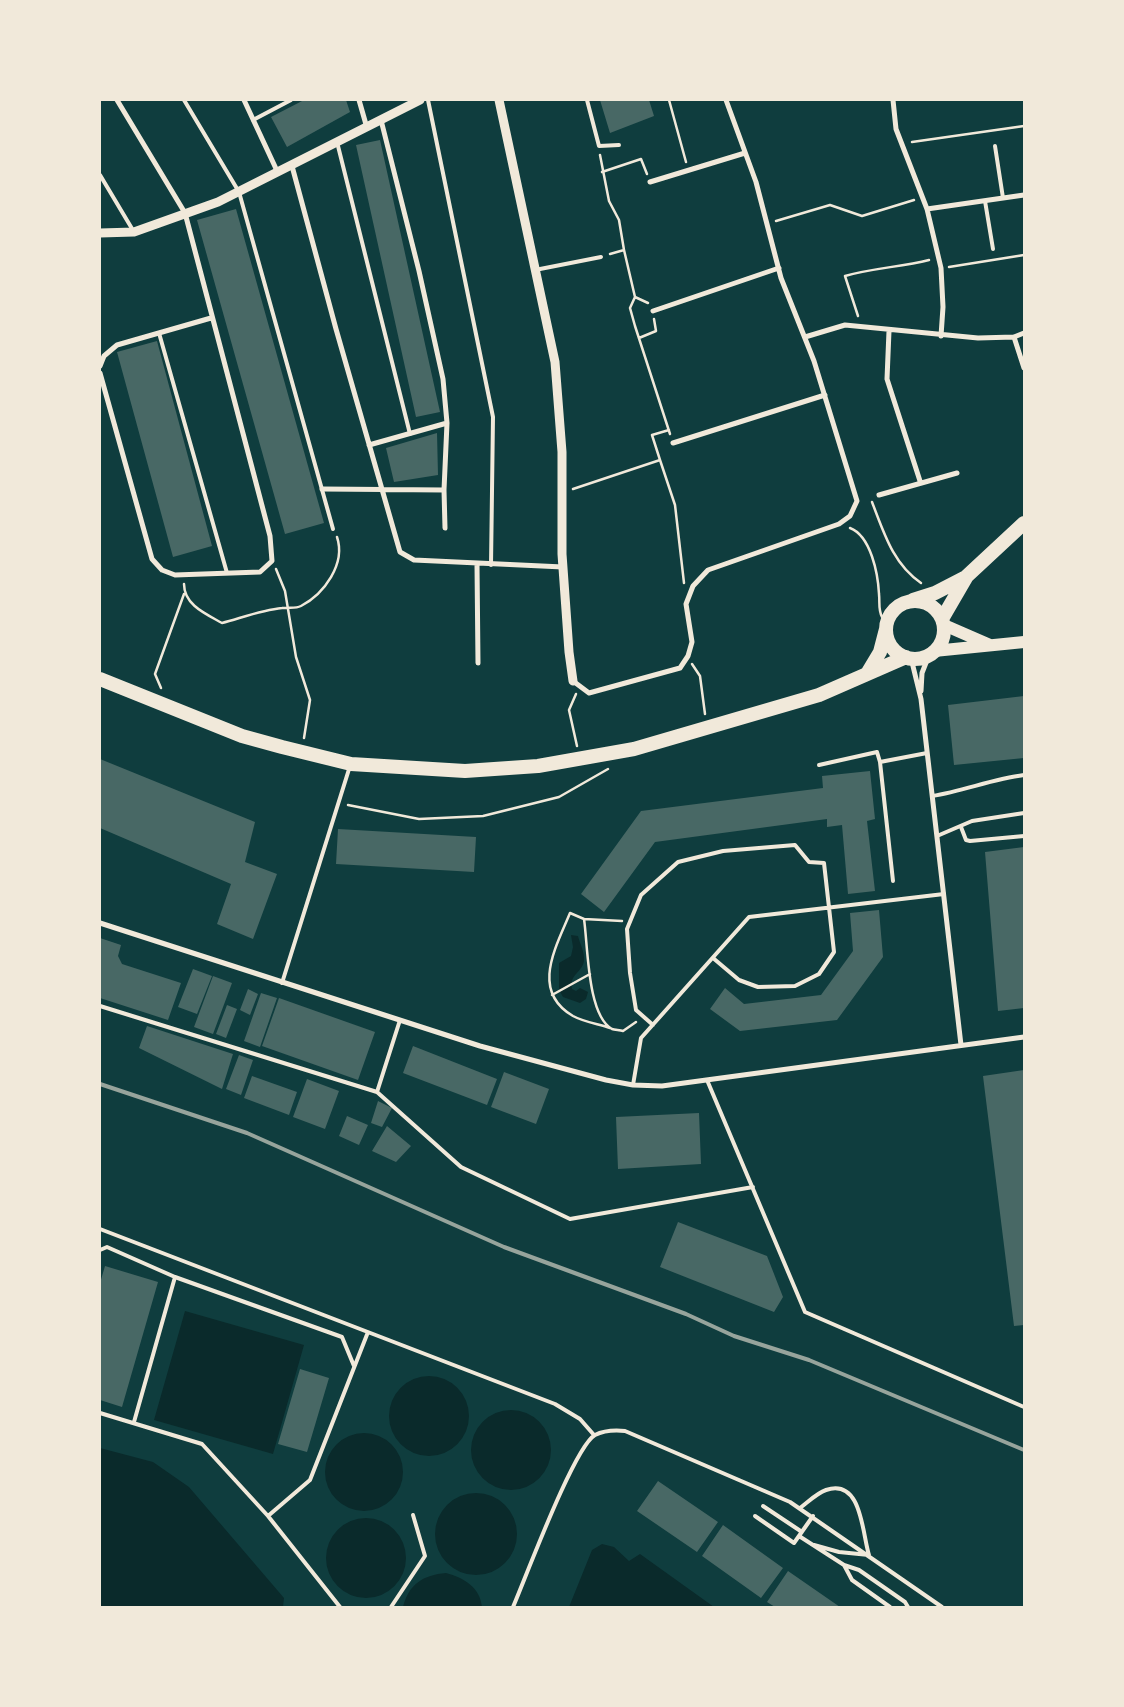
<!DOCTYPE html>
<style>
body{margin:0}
#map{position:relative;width:1124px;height:1707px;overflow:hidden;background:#0f3d3e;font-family:Rubik,sans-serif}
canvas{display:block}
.frame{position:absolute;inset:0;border:101px solid #f1e9da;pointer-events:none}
</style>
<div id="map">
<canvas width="1124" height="1707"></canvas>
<div class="frame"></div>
</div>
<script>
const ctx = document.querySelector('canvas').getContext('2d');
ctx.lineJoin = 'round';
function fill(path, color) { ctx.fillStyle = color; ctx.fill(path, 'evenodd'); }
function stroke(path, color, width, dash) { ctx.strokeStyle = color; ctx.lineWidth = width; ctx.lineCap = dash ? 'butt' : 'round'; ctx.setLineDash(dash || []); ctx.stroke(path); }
const water = new Path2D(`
 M571 935 578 936C580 944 585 953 584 961 582 973 569 974 572 989L576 991 580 988 588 992 586 999 580 1003 563 997 559 990V963L571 956 573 947Z
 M185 1311 304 1345 273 1454 154 1420Z
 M389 1416a40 40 0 1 1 80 0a40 40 0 1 1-80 0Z
 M471 1450a40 40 0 1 1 80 0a40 40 0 1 1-80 0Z
 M325 1472a39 39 0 1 1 78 0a39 39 0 1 1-78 0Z
 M100 1448 153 1462 189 1487 284 1598 283 1607H100Z
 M435 1534a41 41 0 1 1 82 0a41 41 0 1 1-82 0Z
 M326 1558a40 40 0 1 1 80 0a40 40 0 1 1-80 0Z
 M602 1544 614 1547 629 1561 640 1554 714 1607H569L592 1550Z
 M446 1573C464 1578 480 1587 482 1607H403C409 1584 423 1575 446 1573Z`);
const building = new Path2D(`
 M304 100H346L350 112 287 147 271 117Z
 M600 100H649L654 116 610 133Z
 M380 140 440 412 416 417 356 145Z
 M236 209 324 523 285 534 197 220Z
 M157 341 212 546 173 557 117 352Z
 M437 433 438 475 394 482 386 448Z
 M1024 696V758L954 765 948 705Z
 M100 759 255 822 245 862 277 874 253 939 217 924 231 884 100 828Z
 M870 771 875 819 867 821 875 891 848 894 842 825 827 827V819L655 842 604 912 581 894 641 811 823 788 822 776Z
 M338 829 476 837 474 872 336 864Z
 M1024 847V1008L998 1011 985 852Z
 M879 910 883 957 837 1020 740 1031 710 1009 725 988 744 1004 821 995 853 951 850 913Z
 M100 938 121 945 118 956 122 964 181 983 168 1020 100 998Z
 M193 969 212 976 197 1014 178 1007Z
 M213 976 232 983 213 1034 194 1027Z
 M248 989 258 994 250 1015 240 1010Z
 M261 993 277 998 260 1047 244 1041Z
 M279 998 375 1032 358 1080 262 1046Z
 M227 1005 237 1009 226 1038 216 1034Z
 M147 1026 233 1054 222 1089 139 1048Z
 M413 1046 497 1079 487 1105 403 1073Z
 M239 1055 253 1060 241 1095 226 1089Z
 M1024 1070V1325L1014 1326 983 1076Z
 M504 1072 549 1089 536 1124 491 1107Z
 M252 1076 297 1092 289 1115 244 1098Z
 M307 1079 339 1091 325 1129 293 1117Z
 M378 1101 392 1108 382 1127 371 1123Z
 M699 1113 701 1164 618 1169 616 1117Z
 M347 1116 368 1125 359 1145 339 1136Z
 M387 1126 411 1146 396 1162 372 1151Z
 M678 1222 767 1256 783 1297 774 1312 660 1267Z
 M105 1266 158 1282 122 1407 100 1400V1283Z
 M300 1369 329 1378 307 1452 278 1444Z
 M658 1481 718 1522 697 1552 637 1511Z
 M723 1525 783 1568 761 1598 702 1556Z
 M788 1571 840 1607H775L767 1602Z`);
const path = new Path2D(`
 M669 100 686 162
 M912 142 1024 126
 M600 155 609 201 619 220 624 250
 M602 172 641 159 647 174
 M776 221 830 205 862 216 914 200
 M610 254 624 250 635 297 630 308 635 326 670 434
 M949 267 1024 255
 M635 297 648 303
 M858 316 845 276C873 268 901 267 929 260
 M639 338 656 331 654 319
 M660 460 675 505 684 583
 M573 489 660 460 652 435 669 430
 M872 502C884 533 893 564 921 583
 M850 528C871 536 878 574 879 594 880 603 878 609 882 617
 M276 569 285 591 296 657 310 700 304 738
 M184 584C184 605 206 614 222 623 241 618 262 610 282 608 288 607 295 609 301 606 324 594 346 564 337 537
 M692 664 700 676 705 714
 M161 688 155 674 184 594
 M576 694 569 710 577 746
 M348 805 419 819 483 816 559 797 608 769
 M584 919 570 913C556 947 530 991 573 1016 584 1022 598 1024 610 1028
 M622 921 584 919C588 945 587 1015 612 1029 615 1030 620 1030 623 1031L636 1022
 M552 995 590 974`);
const service = new Path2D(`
 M184 100 239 192 333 529
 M428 100 493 417 491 565
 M587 100 599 146 619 145
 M253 120 291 100
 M337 142 410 434
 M995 146 1003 198
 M100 175 134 232
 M985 201 993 249
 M535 270 601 257
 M159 333 227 573
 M819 765 877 752 880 762
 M932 796C964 791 992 779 1024 775
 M961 827 966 840 970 841 1024 836
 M937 836 972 821 1024 813
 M893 881 880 762 927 753
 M282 983 350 766
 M100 1006 377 1092 461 1167 570 1219 753 1187
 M653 1025 636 1010 630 973 627 929 641 895 678 862 723 851 795 845 809 862 824 863 834 952 819 974 795 986 758 987 739 980 713 958
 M707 1080 805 1312 1024 1407
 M633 1085 641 1038 749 917 944 894
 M377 1092 400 1020
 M100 1229 555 1404 580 1419 594 1435
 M100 1250 107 1247 175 1277 342 1337 354 1366
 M100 1413 202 1444 268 1516 340 1607
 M134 1422 175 1277
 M763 1506 802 1532
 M800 1508C808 1502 817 1493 826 1490 862 1478 862 1533 869 1555L839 1552 814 1545
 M268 1516 310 1480 368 1332
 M755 1516 794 1543 813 1516
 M799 1536 844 1565 859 1570 905 1602 908 1607
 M844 1565 852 1580 890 1607
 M391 1607 425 1556 413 1515
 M513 1607C526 1577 574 1447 595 1435 605 1430 615 1430 625 1431L790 1502 942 1607`);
const minor = new Path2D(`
 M244 100 278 173
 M359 100 367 128
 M893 100 896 129 927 209 941 268 943 307 941 336
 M381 120 419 271 443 379 447 423 444 490 445 528
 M292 166 336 329 400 552 414 560 563 567
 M650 182 745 153
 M927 209 1024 195
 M653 311 779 268
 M889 331 887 379 920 481
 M805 337 845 325 978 338 1014 337 1024 333
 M1014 337 1024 368
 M100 366 104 356 117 345 211 318
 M100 373 152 559 162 570 175 575 260 572 272 561 270 536 185 213 117 100
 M673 443 825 395
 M369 445 447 423
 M322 489 444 490
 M879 495 957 473
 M477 565 478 663
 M911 658 921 699 961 1045
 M573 681 589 693 680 668 688 656 692 642 686 604 693 586 708 570 839 524 850 516 857 501 814 361 781 278 756 182 726 100
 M921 691 922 673 929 655
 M100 923 480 1046 606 1080 633 1085 662 1086 1024 1037`);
const tertiary = new Path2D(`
 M499 100 555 362 562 452V554L569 652 573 681
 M100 233 134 232 218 202 420 100`);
const primary = new Path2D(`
 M944 625 990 645
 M934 651 1024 642`);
const trunk = new Path2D(`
 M913 600 935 593 966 577
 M886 630a29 29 0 1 1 58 0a29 29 0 1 1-58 0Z
 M942 619 967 576 1024 523
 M868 672 880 652 886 629
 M100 679 242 736 282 747 351 764 465 771 538 766 634 749 819 695 906 657`);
const rail = new Path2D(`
 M100 1084 247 1133 504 1247 686 1314 734 1336 809 1360 1024 1450`);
fill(water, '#0a2a2b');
fill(building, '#486865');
stroke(path, '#f1e9da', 2.5);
stroke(service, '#f1e9da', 4);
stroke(minor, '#f1e9da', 5);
stroke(tertiary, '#f1e9da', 9);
stroke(primary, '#f1e9da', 12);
stroke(trunk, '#f1e9da', 14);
stroke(rail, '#97a49c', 4);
</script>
